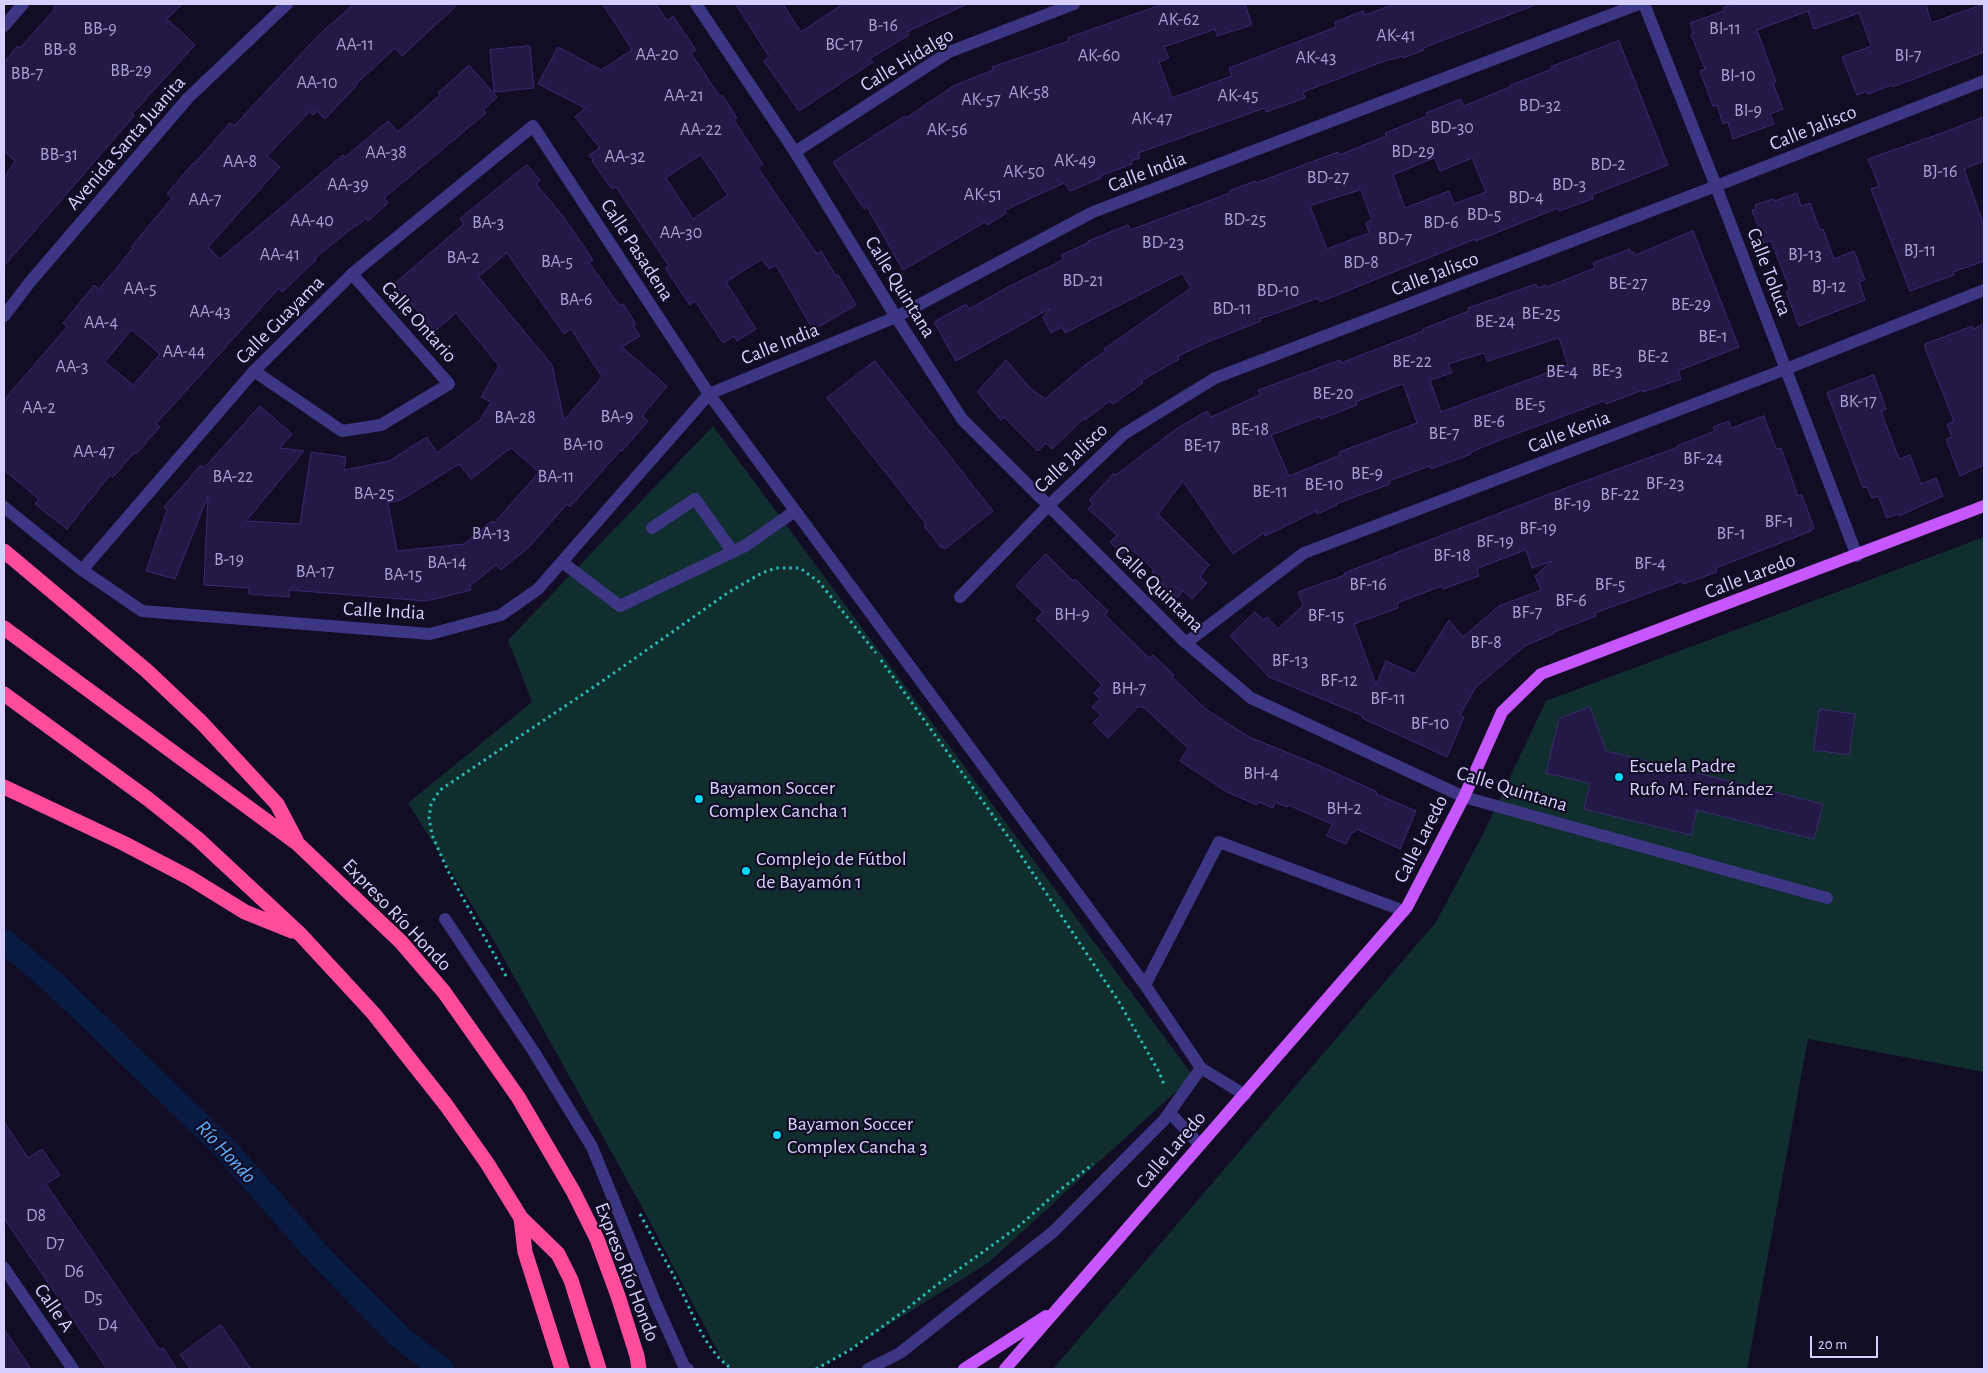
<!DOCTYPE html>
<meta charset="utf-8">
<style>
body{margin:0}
#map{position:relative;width:1988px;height:1373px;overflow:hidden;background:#120d24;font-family:"Alegreya Sans",sans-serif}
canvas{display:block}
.frame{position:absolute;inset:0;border:5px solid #d7d0ff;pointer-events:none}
.scale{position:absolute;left:1810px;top:1336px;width:68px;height:22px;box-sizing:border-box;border:2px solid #d7d0ff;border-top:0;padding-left:6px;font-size:15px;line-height:18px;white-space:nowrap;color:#d7d0ff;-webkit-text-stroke:4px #120d24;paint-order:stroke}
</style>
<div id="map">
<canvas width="1988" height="1373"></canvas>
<div class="frame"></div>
<div class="scale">20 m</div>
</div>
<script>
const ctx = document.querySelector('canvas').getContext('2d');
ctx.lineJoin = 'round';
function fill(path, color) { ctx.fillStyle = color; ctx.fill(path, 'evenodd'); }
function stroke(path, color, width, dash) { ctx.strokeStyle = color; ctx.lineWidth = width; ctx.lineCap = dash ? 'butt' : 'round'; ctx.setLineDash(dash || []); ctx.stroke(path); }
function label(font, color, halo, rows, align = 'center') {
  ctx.font = font + ' "Alegreya Sans",sans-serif'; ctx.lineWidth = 4.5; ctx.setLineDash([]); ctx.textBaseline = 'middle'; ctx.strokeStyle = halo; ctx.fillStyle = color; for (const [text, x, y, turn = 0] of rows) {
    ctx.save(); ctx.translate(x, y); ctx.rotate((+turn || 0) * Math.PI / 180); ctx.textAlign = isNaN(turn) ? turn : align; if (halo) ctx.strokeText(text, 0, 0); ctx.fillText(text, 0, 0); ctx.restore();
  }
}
const green = new Path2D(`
 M713 426 1193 1076 988 1263 818 1369H727L647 1216 493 939 408 803 532 702 508 640Z
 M1984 537V1072L1808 1039 1747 1369H1053L1436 922 1483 834 1546 701Z`);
const canal = new Path2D(`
 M4 941 54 983 224 1147 318 1254 401 1338 442 1369`);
const building = new Path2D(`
 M55 4H182L167 19 195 45 132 114 134 116 4 266V178L15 161 4 151V63L17 46 20 48 54 10Z
 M354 4H458L402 56 395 48 356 84 357 85 325 119 317 111 313 115 310 111 267 156 280 167 208 247 220 259 343 155 345 157 388 121 398 132 440 95 438 93 469 65 497 97 483 110 486 113 384 198 388 203 376 214 368 221 366 218 357 226 356 225 315 258 316 260 282 292 279 288 156 424 160 427 136 454 134 453 113 477 110 475 67 529 35 504 39 499 4 470V400L67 327 63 323 94 285 99 289 133 248 131 247 172 198 167 194 193 163 194 164 230 123 234 126 319 35ZM132 330 160 354 133 385 105 362Z
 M603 4H656L667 21 673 16 696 50 691 53 720 97 722 95 737 118 734 120 763 164 758 168 817 254 821 251 836 276 838 275 856 305 813 330 776 265 769 269 762 259 726 282 756 329 737 341 734 336 723 343 695 301 690 305 665 268 669 266 616 187 612 189 592 161 593 160 589 155 600 148 575 117 585 108 538 84 558 47 601 70 632 50ZM701 155 728 195 693 219 666 178Z
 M736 4H783L801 32 843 4H967L907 32 909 35 869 59 873 62 799 111 764 61 769 57Z
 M1164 4H1245L1252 25 1217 36 1215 29 1164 47 1169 58 1159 62 1172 98 1232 76 1229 68 1336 27 1335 22 1363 11 1365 15 1395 4H1535V5L1423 48 1424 50 1403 58 1402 56 1390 60V59L1303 92 1305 98 1266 112 1265 108 1138 153 1140 158 1131 161 1132 164 1100 176 1101 178 1070 191 1064 183 1005 210 1006 213 987 225 985 222 903 270 867 207 864 209 833 162 905 116 906 118 955 85 993 70 992 67 1069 41 1068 38Z
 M1733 4H1926L1931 23 1984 4V52L1893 87 1892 85 1868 94 1867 91 1857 95 1842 57 1871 46 1859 13 1814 29 1808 11 1757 30 1776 82 1773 83 1783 109 1770 114 1774 124 1733 139 1728 122 1723 124 1717 105 1713 106 1700 71 1705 69 1691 34 1694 33 1690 23 1724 11 1723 8Z
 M1619 41 1668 165 1592 195 1593 199 1559 211 1558 208 1476 241 1475 239 1320 302 1318 298 1260 319 1261 321 1208 342 1178 356 1179 359 1141 381 1143 383 1113 404 1110 401 1085 420 1084 418 1052 449 1046 443 1038 451 1004 417 1001 420 977 392 1006 360 1029 387 1045 399 1085 365 1106 351 1104 349 1191 288 1182 273 1065 333 1062 327 1051 333 1043 317 1051 308 956 361 934 322 966 304 969 309 1010 286 1055 264 1063 259 1061 255 1088 243V241L1128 225 1130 230 1230 193 1229 191 1255 181 1256 183 1338 152 1339 155 1386 136 1385 133 1427 116 1426 113 1461 99 1464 106 1512 86 1511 85 1552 69 1551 67ZM1435 158 1440 171 1472 158 1486 192 1454 204 1449 191 1405 208 1393 175ZM1361 190 1372 220 1366 223 1369 233 1327 249 1310 206Z
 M530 46 534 88 494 92 490 50Z
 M1984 117V161L1964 169 1984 226V261L1953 272 1954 275 1910 291 1871 189 1879 186 1868 159 1945 132Z
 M527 165 540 180 536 184 563 216 593 260 589 263 620 306 623 304 636 324 633 326 640 336 622 347 667 386 642 416 648 421 622 451 621 450 570 507 567 504 530 546 501 570 496 565 470 586 471 590 426 601 289 590V597L249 594V588L204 585 208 496 175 579 146 571 167 510 164 507 201 465 204 468 260 406 292 434 280 448 304 451 246 521 300 524 311 452 346 457 344 470 389 461 427 437 437 453 480 420 491 402 481 397 499 366 456 313 435 331 394 284 464 224 460 219ZM507 253 564 334 571 329 602 377 564 420 552 365 479 277ZM511 448 539 472 494 523 492 521 464 544 397 551 388 503 401 500 459 464 471 479Z
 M1797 193 1801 206 1810 203 1820 230 1823 229 1834 259 1854 251 1865 280 1859 282 1865 300 1799 326 1786 292 1790 290 1771 241 1764 243 1752 210 1756 209 1755 205 1773 199 1774 201Z
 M1693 231 1739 347 1678 371 1681 379 1643 392V390L1606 404 1604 401 1505 438 1471 452V454L1431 469 1430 466 1389 481 1390 484 1336 504 1337 505 1317 514 1316 511 1265 536 1264 533 1233 554 1183 481 1158 514 1209 565 1200 577 1207 583 1192 599 1183 591 1177 598 1159 581 1161 580 1152 572 1154 570 1129 547 1122 554 1110 542 1117 535 1088 509 1093 504 1089 500 1114 473 1116 475 1176 429 1207 411 1211 417 1260 395 1258 390 1340 360 1341 363 1423 331V329L1469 311 1468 308 1536 284 1538 288 1546 285 1547 287 1595 268 1593 263 1630 249 1631 253 1634 252 1635 255ZM1559 338 1568 365 1441 412 1430 380 1452 373 1448 364 1484 353 1487 361ZM1403 384 1417 423 1339 452 1340 455 1289 476 1271 435 1321 416V419L1357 405 1356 402Z
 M1984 324V465L1960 476 1946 439 1952 437 1947 425 1954 421 1925 348V344L1972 326 1973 329Z
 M875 361 993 511 945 549 943 546 942 548 924 526 926 524 827 398Z
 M1874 375 1886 409 1881 411 1899 459 1910 455 1921 484 1936 478 1943 496 1899 516 1898 514 1887 518 1878 496 1872 498 1867 487 1863 488 1827 393Z
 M1764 416 1776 449 1781 448 1798 496 1802 495 1814 528 1810 530 1811 531 1716 568 1717 572 1683 584 1682 581 1595 613 1596 616 1554 632V634L1526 645 1476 687 1460 715 1464 717 1447 757 1362 718 1363 716 1269 677 1230 636 1255 612 1263 620 1267 617 1278 629 1303 605 1298 592 1345 575 1344 573 1544 496 1678 447 1677 446 1715 431 1713 427 1729 421 1731 428ZM1526 550 1532 568 1552 561 1535 576 1541 590 1499 606 1463 637 1449 620 1415 674 1386 661 1376 685 1354 624 1398 608 1397 603 1442 586 1443 589 1479 576 1477 569Z
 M1046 554 1073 581 1075 579 1108 611 1105 615 1149 658 1153 655 1174 675 1172 677 1207 710 1249 737 1318 765 1377 792 1376 794 1416 811 1400 849 1356 829 1354 833 1352 832 1346 844 1327 836 1332 824 1288 805 1287 807 1275 802 1273 808 1259 802 1257 805 1227 792 1180 761 1188 748 1143 707 1142 708 1139 706 1108 738 1093 723 1101 715 1092 707 1100 699 1094 693 1102 685 1036 619 1043 612 1016 586Z
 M1590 707 1606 751 1823 804 1814 839 1697 810 1691 835 1584 809 1590 783 1546 773 1559 719Z
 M1820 709 1855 714 1849 755 1814 750Z
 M4 1122 28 1158 42 1149 60 1175 46 1184 160 1350 163 1348 177 1369H107L4 1218Z
 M221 1325 251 1369H191L180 1355Z
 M4 1329 31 1369H4Z`);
const path = new Path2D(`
 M881 660 1012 842 1119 1002 1159 1072 1165 1087
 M506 976 448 871 432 835 429 818 431 804 440 790 604 680 729 592 762 573 776 568H800L819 582 876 653
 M640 1214C652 1237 665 1259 677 1282 692 1311 704 1350 732 1369
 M816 1369 850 1350 904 1311 934 1287 1019 1226 1055 1194 1093 1164`);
const minor = new Path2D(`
 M696 4 795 152 896 317 962 419 1186 643 1251 698 1464 797 1827 898
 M1644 4 1716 186 1857 556
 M4 26 23 4
 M795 152 949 52 1074 4
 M4 316 30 282 188 98 287 4
 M254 371 342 431 381 425 449 384 352 274
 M4 507 82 570 142 611 430 634 501 615 538 589 709 394 896 317 1093 212 1639 4
 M652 528 695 499 733 552
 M562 562 620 606 745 546 795 511
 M82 570 254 371 352 274 533 126 709 394 1145 985 1201 1068 1245 1095
 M960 597 1048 506 1124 434 1215 378 1716 186 1984 81
 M1186 643 1304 553 1786 369 1984 290
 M445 919 534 1052 592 1147 656 1304 684 1366 688 1369
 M1145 985 1219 842 1404 911
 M1170 1113 1200 1145
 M4 1268 73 1369
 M868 1369 900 1353 1053 1232 1164 1120 1201 1068`);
const major = new Path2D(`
 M964 1369 1046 1316
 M1005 1369 1407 907 1464 797 1502 712 1541 674 1984 506`);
const highway = new Path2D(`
 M4 551 147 671 202 723 277 804 296 840
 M4 628 298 844 401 942 444 992 518 1097 573 1191 597 1239 618 1296 637 1356 639 1369
 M4 694 148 799 198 839 301 935 374 1014 446 1105 487 1163 521 1218 525 1252 562 1369
 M4 787 123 843 190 878 245 912 292 931
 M521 1218 558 1254 571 1280 599 1369`);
const markers = [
 [1619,777,5,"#00d9fb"],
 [699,799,5,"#00d9fb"],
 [746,871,5,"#00d9fb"],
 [777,1135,5,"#00d9fb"]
];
const numberNames = [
 ["AK-62",1179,20],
 ["B-16",883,26],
 ["BB-9",100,29],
 ["BI-11",1725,29],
 ["AK-41",1396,36],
 ["AA-11",355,45],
 ["BC-17",844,45],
 ["BB-8",60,50],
 ["AA-20",657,55],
 ["AK-60",1099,56],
 ["BI-7",1908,56],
 ["AK-43",1316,58],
 ["BB-29",131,71],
 ["BB-7",27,74],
 ["BI-10",1738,76],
 ["AA-10",317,83],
 ["AK-58",1029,93],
 ["AA-21",684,96],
 ["AK-45",1238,96],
 ["AK-57",981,100],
 ["BD-32",1540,106],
 ["BI-9",1748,111],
 ["AK-47",1152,119],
 ["BD-30",1452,128],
 ["AA-22",701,130],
 ["AK-56",947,130],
 ["BD-29",1413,152],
 ["AA-38",386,153],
 ["BB-31",59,155],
 ["AA-32",625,157],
 ["AK-49",1075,161],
 ["AA-8",240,162],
 ["BD-2",1608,165],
 ["AK-50",1024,172],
 ["BJ-16",1940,172],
 ["BD-27",1328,178],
 ["AA-39",348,185],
 ["BD-3",1569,185],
 ["AK-51",983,195],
 ["BD-4",1526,198],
 ["AA-7",205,200],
 ["BD-5",1484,215],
 ["BD-25",1245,220],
 ["AA-40",312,221],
 ["BA-3",488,223],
 ["BD-6",1441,223],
 ["AA-30",681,233],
 ["BD-7",1395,239],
 ["BD-23",1163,243],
 ["BJ-11",1920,251],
 ["AA-41",280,255],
 ["BJ-13",1805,255],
 ["BA-2",463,258],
 ["BA-5",557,262],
 ["BD-8",1361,263],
 ["BD-21",1083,281],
 ["BE-27",1628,284],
 ["BJ-12",1829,287],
 ["AA-5",140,289],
 ["BD-10",1278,291],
 ["BA-6",576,300],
 ["BE-29",1691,305],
 ["BD-11",1232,309],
 ["AA-43",210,312],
 ["BE-25",1541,314],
 ["BE-24",1495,322],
 ["AA-4",101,323],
 ["BE-1",1713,337],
 ["AA-44",184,352],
 ["BE-2",1653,357],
 ["BE-22",1412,362],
 ["AA-3",72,367],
 ["BE-3",1607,371],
 ["BE-4",1562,372],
 ["BE-20",1333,394],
 ["BK-17",1858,402],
 ["BE-5",1530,405],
 ["AA-2",39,408],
 ["BA-9",617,417],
 ["BA-28",515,418],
 ["BE-6",1489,422],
 ["BE-18",1250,430],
 ["BE-7",1444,434],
 ["BA-10",583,445],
 ["BE-17",1202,446],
 ["AA-47",94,452],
 ["BF-24",1703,459],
 ["BE-9",1367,474],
 ["BA-22",233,477],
 ["BA-11",556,477],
 ["BF-23",1665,484],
 ["BE-10",1324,485],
 ["BE-11",1270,492],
 ["BA-25",374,494],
 ["BF-22",1620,495],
 ["BF-19",1572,505],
 ["BF-1",1779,522],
 ["BF-19",1538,529],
 ["BA-13",491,534],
 ["BF-1",1731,534],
 ["BF-19",1495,542],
 ["BF-18",1452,556],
 ["B-19",229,560],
 ["BA-14",447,563],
 ["BF-4",1650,564],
 ["BA-17",315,572],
 ["BA-15",403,575],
 ["BF-16",1368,585],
 ["BF-5",1610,585],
 ["BF-6",1571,601],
 ["BF-7",1527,613],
 ["BH-9",1072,615],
 ["BF-15",1326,616],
 ["BF-8",1486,643],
 ["BF-13",1290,661],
 ["BF-12",1339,681],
 ["BH-7",1129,689],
 ["BF-11",1388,699],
 ["BF-10",1430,724],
 ["BH-4",1261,774],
 ["BH-2",1344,809],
 ["D8",36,1216],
 ["D7",55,1244],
 ["D6",74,1272],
 ["D5",93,1298],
 ["D4",108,1325]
];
const streetNames = [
 ["Calle Hidalgo",907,60,-31],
 ["Calle Jalisco",1813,128,-22],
 ["Avenida Santa Juanita",126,143,-49],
 ["Calle India",1147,172,-21],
 ["Calle Pasadena",637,250,57],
 ["Calle Toluca",1769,272,69],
 ["Calle Jalisco",1435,274,-21],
 ["Calle Quintana",900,287,58],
 ["Calle Guayama",280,320,-45],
 ["Calle Ontario",419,322,48],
 ["Calle India",780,344,-22],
 ["Calle Kenia",1569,432,-21],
 ["Calle Jalisco",1071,458,-43],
 ["Calle Laredo",1750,576,-21],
 ["Calle Quintana",1159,589,44],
 ["Calle India",384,611,3],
 ["Calle Quintana",1512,789,17],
 ["Calle Laredo",1421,839,-63],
 ["Expreso Río Hondo",397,915,46],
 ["Calle Laredo",1171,1150,-49],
 ["Expreso Río Hondo",627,1272,69],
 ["Calle A",54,1308,55]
];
const poiNames = [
 ["Escuela Padre",1629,766],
 ["Rufo M. Fernández",1629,789],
 ["Bayamon Soccer",709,788],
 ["Complex Cancha 1",709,811],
 ["Complejo de Fútbol",756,859],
 ["de Bayamón 1",756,882],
 ["Bayamon Soccer",787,1124],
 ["Complex Cancha 3",787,1147]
];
const waterNames = [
 ["Río Hondo",226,1152,47]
];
fill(green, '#102e2e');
stroke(canal, '#071b43', 24);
fill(building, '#231846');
stroke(building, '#3a2973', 1);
stroke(path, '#29bbb7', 3, [2.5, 4]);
stroke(minor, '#3c3685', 12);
stroke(major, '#c657ff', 12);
stroke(highway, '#ff4b9b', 15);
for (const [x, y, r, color] of markers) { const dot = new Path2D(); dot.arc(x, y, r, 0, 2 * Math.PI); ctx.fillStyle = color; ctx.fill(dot); stroke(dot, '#120d24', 2); }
label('18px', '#aaa2d1', null, numberNames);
label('20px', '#d7d0ff', '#120d24', streetNames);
label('20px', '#d7d0ff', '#120d24', poiNames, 'left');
label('italic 21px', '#5eafff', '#120d24', waterNames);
</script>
